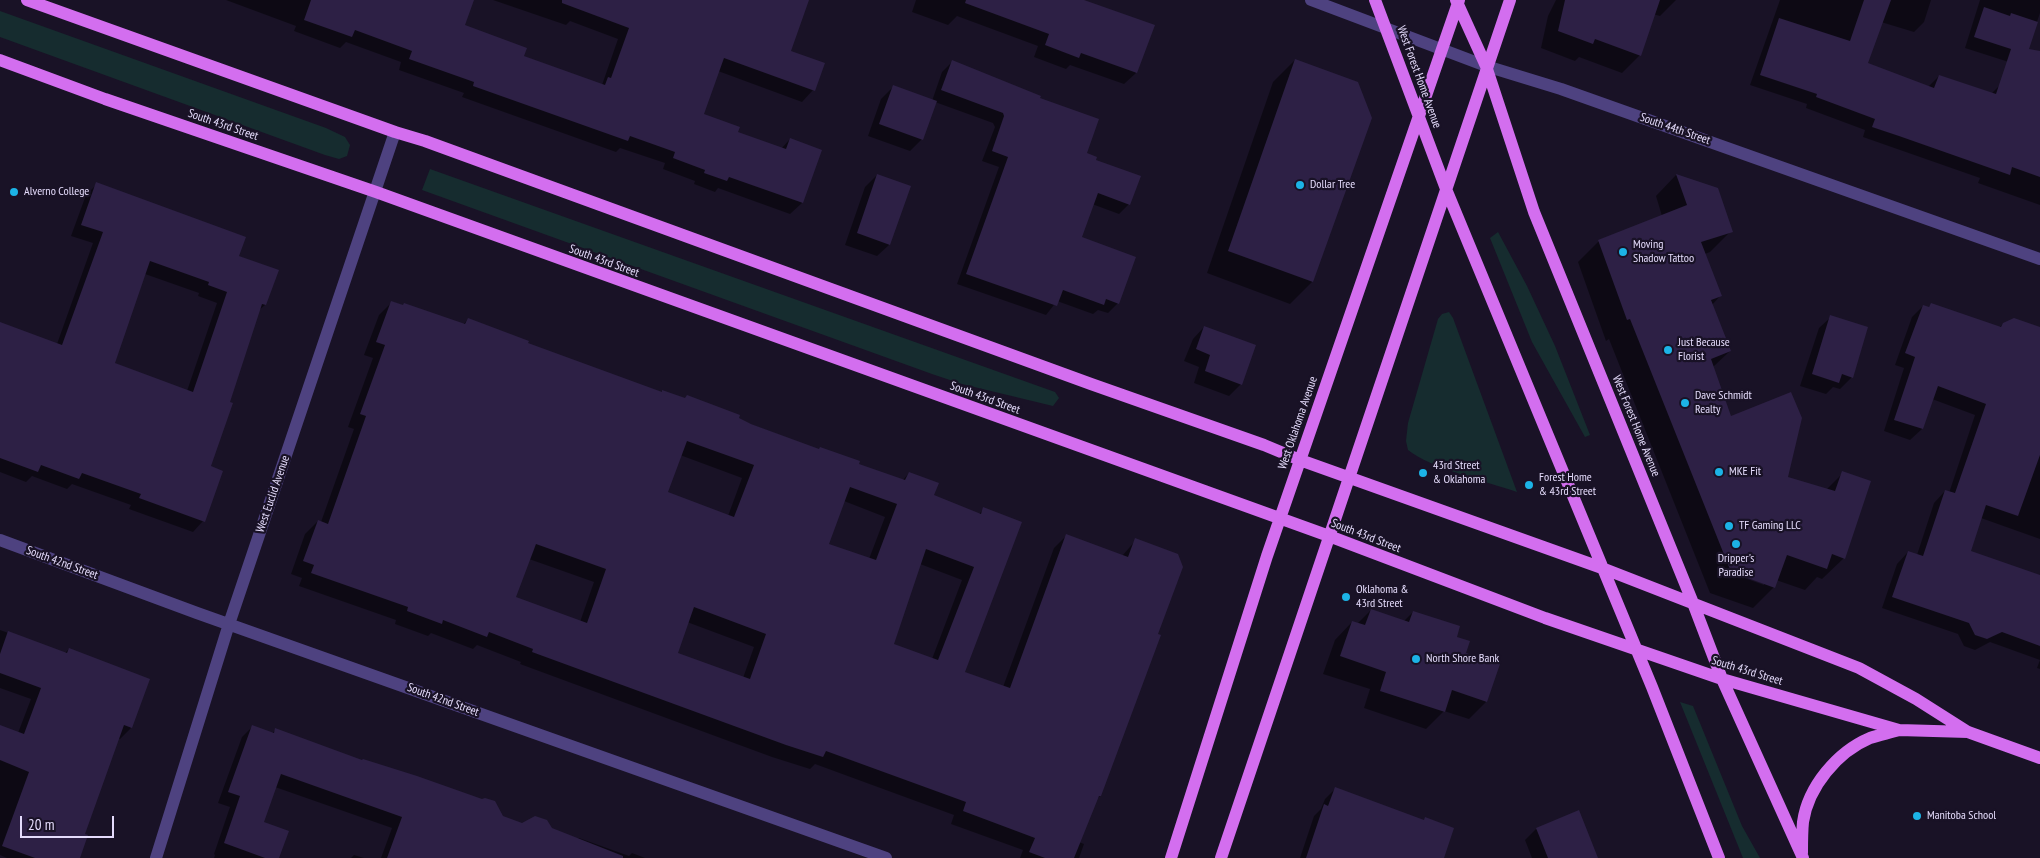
<!DOCTYPE html>
<style>
body{margin:0}
#map{position:relative;width:2040px;height:858px;overflow:hidden;background:#191226;font-family:"PT Sans Narrow",sans-serif}
canvas{display:block}
.scale{position:absolute;left:20px;top:816px;width:94px;height:22px;box-sizing:border-box;border:2px solid #e4dbfb;border-top:0;padding-left:6px;font-size:15px;line-height:18px;white-space:nowrap;color:#e4dbfb;-webkit-text-stroke:4px #191226;paint-order:stroke}
</style>
<div id="map">
<canvas width="2040" height="858"></canvas>
<div class="scale">20 m</div>
</div>
<script>
const ctx = document.querySelector('canvas').getContext('2d');
ctx.lineJoin = 'round';
function fill(path, color) { ctx.fillStyle = color; ctx.fill(path, 'evenodd'); }
function stroke(path, color, width, dash) { ctx.strokeStyle = color; ctx.lineWidth = width; ctx.lineCap = dash ? 'butt' : 'round'; ctx.setLineDash(dash || []); ctx.stroke(path); }
function label(font, color, halo, rows, align = 'center') {
  ctx.font = font + ' "PT Sans Narrow",sans-serif'; ctx.lineWidth = 4.5; ctx.setLineDash([]); ctx.textBaseline = 'middle'; ctx.strokeStyle = halo; ctx.fillStyle = color; for (const [text, x, y, turn = 0] of rows) {
    ctx.save(); ctx.translate(x, y); ctx.rotate((+turn || 0) * Math.PI / 180); ctx.textAlign = isNaN(turn) ? turn : align; if (halo) ctx.strokeText(text, 0, 0); ctx.fillText(text, 0, 0); ctx.restore();
  }
}
const green = new Path2D(`
 M0 11 326 128 345 137 350 145 347 156 339 159 325 155 0 37Z
 M430 169 1055 392 1059 398 1053 406 962 384 932 374 422 190Z
 M1498 232 1527 286 1555 346 1590 435 1585 437 1532 342 1490 238Z
 M1449 312 1453 318 1517 492C1488 482 1430 468 1408 450L1406 441 1408 423 1438 319 1442 314Z
 M1680 702 1693 706 1742 826 1760 858H1743Z`);
const shadow = new Path2D(`
 M226 0H473L464 26 523 56 602 85 618 39 570 21 566 25 493 0H807L790 52 823 64 813 90 802 102 718 71 702 114 736 133 781 149 790 139 820 151 802 203 790 214 718 188 715 192 694 184 695 181 663 169 665 163 620 148 616 152 462 97 464 93 399 70 401 62 346 42 340 48 294 31 296 26Z
 M916 0H1080L1136 73 1124 84 1070 65 1066 69 1034 57 1038 46 957 16 948 25 912 12Z
 M1556 0H1676L1660 16 1653 14 1640 55 1622 73 1579 57 1575 61 1541 48 1548 16Z
 M1780 0H1931L1924 22 1914 32 1881 22 1866 64 1928 87 1939 76 1991 94 2000 85 2040 99V205L1978 183 1980 178 1863 137 1865 130 1806 108 1807 104 1750 85Z
 M1980 0H2040V13L2026 54 2015 64 1965 48Z
 M1295 60 1312 282 1290 304 1207 273 1273 82Z
 M952 62 1038 98 1085 154 1095 161 1129 204 1119 214 1092 204 1080 238 1118 303 1108 313 1098 310 1093 314 1057 301 1046 315 957 284 999 167 982 161 995 127 993 123 935 102 922 139 910 151 868 136 881 99 893 87 932 101 942 72Z
 M877 175 909 187 889 245 877 256 845 245 865 187Z
 M1676 175 1717 189 1731 231 1710 252 1705 254 1721 295 1712 305 1730 351 1713 367 1730 417 1786 477 1826 490 1843 473 1844 558 1822 579 1817 577 1805 590 1776 580 1774 587 1753 608 1710 593 1609 339 1606 341 1578 262 1599 241 1662 216 1656 196ZM1726 569 1764 583V585L1725 571Z
 M97 184 238 256 277 270 265 305 258 311 209 467 203 521 193 532 129 509 131 505 72 484 67 489 32 476 26 482 0 472V325L57 344 93 243 71 236 86 195ZM145 274 199 293 198 296 217 303 187 391 114 363Z
 M392 302 463 325 468 319 526 344 661 393 663 391 902 481 909 473 932 496 979 514 984 509 964 672 1003 687 1054 548 1067 535 1122 556 1136 540 1100 796 1096 800 1079 842 1084 844 1079 858H1020L1023 850 951 824 954 815 815 764 810 769 772 757 520 664 521 662 477 645 473 649 431 633 428 636 395 624 396 620 299 586 302 578 291 574 305 534 318 521 321 522 354 429 348 427 373 358 364 355 379 315ZM680 455 742 478 728 516 667 493ZM844 501 885 517 869 559 827 544ZM529 559 594 582 580 622 515 598ZM920 564 962 580 932 659 892 645ZM687 622 754 647 743 678 676 653Z
 M1931 304 1999 328 2003 324 2040 329V539L1981 518 1969 551 2040 606V669L2037 668 2040 660 1990 642 1975 650 1964 646 1958 634 1882 608 1897 564 1908 552 1917 555 1934 503 1945 491 1949 493 1975 415 1932 399 1922 429 1910 440 1884 431 1904 368 1895 365 1912 317 1923 306 1928 308Z
 M1831 317 1852 377 1840 389 1833 387 1826 394 1800 386 1819 328Z
 M1204 327 1241 384 1229 396 1194 383 1199 367 1184 361 1193 339Z
 M1371 610 1404 621 1413 612 1455 638 1486 702 1469 719 1444 711 1426 729 1364 708 1370 689 1323 674 1335 640 1352 622 1357 624Z
 M0 630 65 653 69 649 131 728 120 739 118 738 83 834 78 858H7L0 855V727L18 733 31 699 0 688Z
 M253 726 272 733 276 730 522 824 551 830 576 839 579 838 629 856 632 853 645 858H381L392 828 275 787 262 823 278 858H214L215 855 214 854 230 807 218 803 242 737Z
 M1335 789 1423 821 1442 858H1300L1314 816 1321 809 1325 799Z
 M1536 829 1597 858H1532L1525 840Z
 M354 855 364 858H351Z`);
const building = new Path2D(`
 M311 0H474L465 25 527 48 524 56 605 85 608 77 611 78 629 28 562 3V0H809L791 51 825 63 815 91 724 58 704 114 740 127 738 132 786 149 790 138 822 150 803 203 729 177 727 181 704 173 705 170 673 158 675 152 630 136 628 141 473 86 474 82 409 59 412 51 355 30 352 37 304 20Z
 M966 0H1084L1155 25 1137 73 1081 53 1079 58 1045 45 1049 34 965 3Z
 M1565 0H1660L1641 56 1595 39 1593 44 1558 31Z
 M1864 0H1891L1868 63 1934 88 1939 75 1996 94 2011 49 1974 37 1984 7 2010 16 2011 13 2038 22 2029 49 2040 51V177L2012 167 2010 175 1899 136 1872 127 1875 119 1816 97 1817 94 1760 75 1779 18 1850 41Z
 M1295 59 1358 82 1372 118 1313 282 1228 251Z
 M952 60 1041 96 1040 98 1099 119 1087 153 1097 157 1096 160 1141 176 1130 205 1098 193 1082 237 1136 257 1119 304 1106 299 1104 305 1063 290 1057 306 966 274 1008 157 992 151 1004 116 1003 113 941 90Z
 M893 85 937 101 923 140 879 124Z
 M877 174 911 186 890 245 857 233Z
 M1676 174 1718 188 1733 232 1701 242 1722 296 1711 300 1731 351 1711 359 1731 416 1791 392 1802 418 1788 477 1835 491 1842 471 1871 481 1845 559 1832 554 1827 569 1787 555 1775 588 1731 572 1630 319 1627 320 1598 240 1687 205Z
 M96 182 246 237 239 256 279 270 266 305 262 304 230 402 233 403 211 466 223 471 205 522 139 498 141 494 82 473 79 479 41 465 38 472 0 458V322L62 345 103 232 81 225ZM150 261 209 282 208 285 227 292 193 392 115 363Z
 M391 301 403 305 404 303 465 324 468 318 529 341 528 343 662 392V390L685 398 687 395 740 415 739 418 751 424 819 449 820 447 860 461 859 464 905 480 909 472 939 483 934 495 981 514 983 507 1022 522 965 672 1010 688 1066 534 1128 557 1135 538 1178 554 1183 567 1158 634 1161 635 1101 796H1099L1074 858H1045L1029 852 1035 838 963 811 966 802 826 751 823 757 786 745 532 652 533 649 489 632 487 637 443 620 442 624 407 611 408 607 311 573 314 565 303 561 318 520 328 524 366 416 360 414 385 345 376 342ZM687 441 754 465 734 517 668 492ZM850 487 897 504 876 560 829 544ZM536 544 606 569 587 623 516 597ZM926 549 974 567 938 660 894 644ZM694 607 766 634 750 679 678 653Z
 M1931 303 2001 327 2003 323 2014 318 2040 327V455L2018 516 1986 505 1971 551 2040 575V646L2002 632 1987 639 1975 635 1969 623 1892 597 1908 551 1923 556 1945 490 1955 493 1986 404 1938 386 1923 429 1894 420 1915 357 1905 353 1923 305 1929 307Z
 M1830 315 1868 327 1853 378 1842 374 1839 383 1812 374Z
 M1204 326 1256 345 1242 385 1205 371 1210 355 1196 349Z
 M1371 609 1409 622 1413 611 1460 626 1457 637 1470 641 1466 653 1500 664 1487 702 1452 690 1445 712 1380 691 1386 672 1340 656 1352 621 1365 625Z
 M8 631 67 653 69 648 150 679 132 728 124 725 85 834 88 835 80 858H35L2 846 29 772 0 760V725L24 734 41 688 0 673V654Z
 M252 725 274 733 275 728 362 760 363 759 417 776 482 799 485 798 495 801 503 816 522 823 535 816 547 820 552 828 623 856V858H387L402 817 281 774 264 822 289 831 279 858H265L224 843 240 796 228 792Z
 M1335 787 1424 820 1425 817 1454 828 1444 858H1306L1324 804 1328 806Z
 M1579 810 1598 858H1548L1536 828Z`);
const minor = new Path2D(`
 M1311 0 1486 66 1561 89 2040 259
 M0 540 197 613 886 858
 M156 858 229 624 395 132`);
const major = new Path2D(`
 M27 0 395 132 425 141 1091 384 1264 445 1300 460 1602 568 1859 668 1916 699 1968 732 2040 758
 M1375 0 1446 189 1652 687 1719 858
 M1456 0 1486 66 1534 212 1693 603 1722 679 1803 858
 M0 60 105 99 376 192 1329 536 1545 618 1722 679 1899 730 1968 732
 M1802 853C1802 843 1802 832 1803 822 1808 787 1837 752 1870 738 1879 735 1889 733 1899 730
 M1171 858 1267 556 1459 0
 M1221 858 1510 0`);
const markers = [
 [1300,185,5,"#1cb3e6"],
 [14,192,5,"#1cb3e6"],
 [1623,252,5,"#1cb3e6"],
 [1668,350,5,"#1cb3e6"],
 [1685,403,5,"#1cb3e6"],
 [1719,472,5,"#1cb3e6"],
 [1423,473,5,"#1cb3e6"],
 [1529,485,5,"#1cb3e6"],
 [1729,526,5,"#1cb3e6"],
 [1736,544,5,"#1cb3e6"],
 [1346,597,5,"#1cb3e6"],
 [1416,659,5,"#1cb3e6"],
 [1917,816,5,"#1cb3e6"]
];
const streetNames = [
 ["West Forest Home Avenue",1419,77,70],
 ["South 43rd Street",223,125,19],
 ["South 44th Street",1675,129,19],
 ["South 43rd Street",604,261,20],
 ["South 43rd Street",985,398,20],
 ["West Oklahoma Avenue",1298,423,-71],
 ["West Forest Home Avenue",1636,426,68],
 ["West Euclid Avenue",273,494,-71],
 ["South 43rd Street",1366,536,21],
 ["South 42nd Street",62,563,20],
 ["South 43rd Street",1747,671,17],
 ["South 42nd Street",443,700,20]
];
const poiNames = [
 ["Dollar Tree",1310,185],
 ["Alverno College",24,192],
 ["Moving",1633,245],
 ["Shadow Tattoo",1633,259],
 ["Just Because",1678,343],
 ["Florist",1678,357],
 ["Dave Schmidt",1695,396],
 ["Realty",1695,410],
 ["43rd Street",1433,466],
 ["& Oklahoma",1433,480],
 ["MKE Fit",1729,472],
 ["Forest Home",1539,478],
 ["& 43rd Street",1539,492],
 ["TF Gaming LLC",1739,526],
 ["Dripper's",1736,559,"center"],
 ["Paradise",1736,573,"center"],
 ["Oklahoma &",1356,590],
 ["43rd Street",1356,604],
 ["North Shore Bank",1426,659],
 ["Manitoba School",1927,816]
];
fill(green, '#162c2f');
fill(shadow, '#0007');
fill(building, '#2d2045');
stroke(minor, '#4e4280', 12);
stroke(major, '#d36eef', 12);
for (const [x, y, r, color] of markers) { const dot = new Path2D(); dot.arc(x, y, r, 0, 2 * Math.PI); ctx.fillStyle = color; ctx.fill(dot); stroke(dot, '#191226', 2); }
label('12px', '#e4dbfb', '#191226', streetNames);
label('12px', '#e4dbfb', '#191226', poiNames, 'left');
</script>
